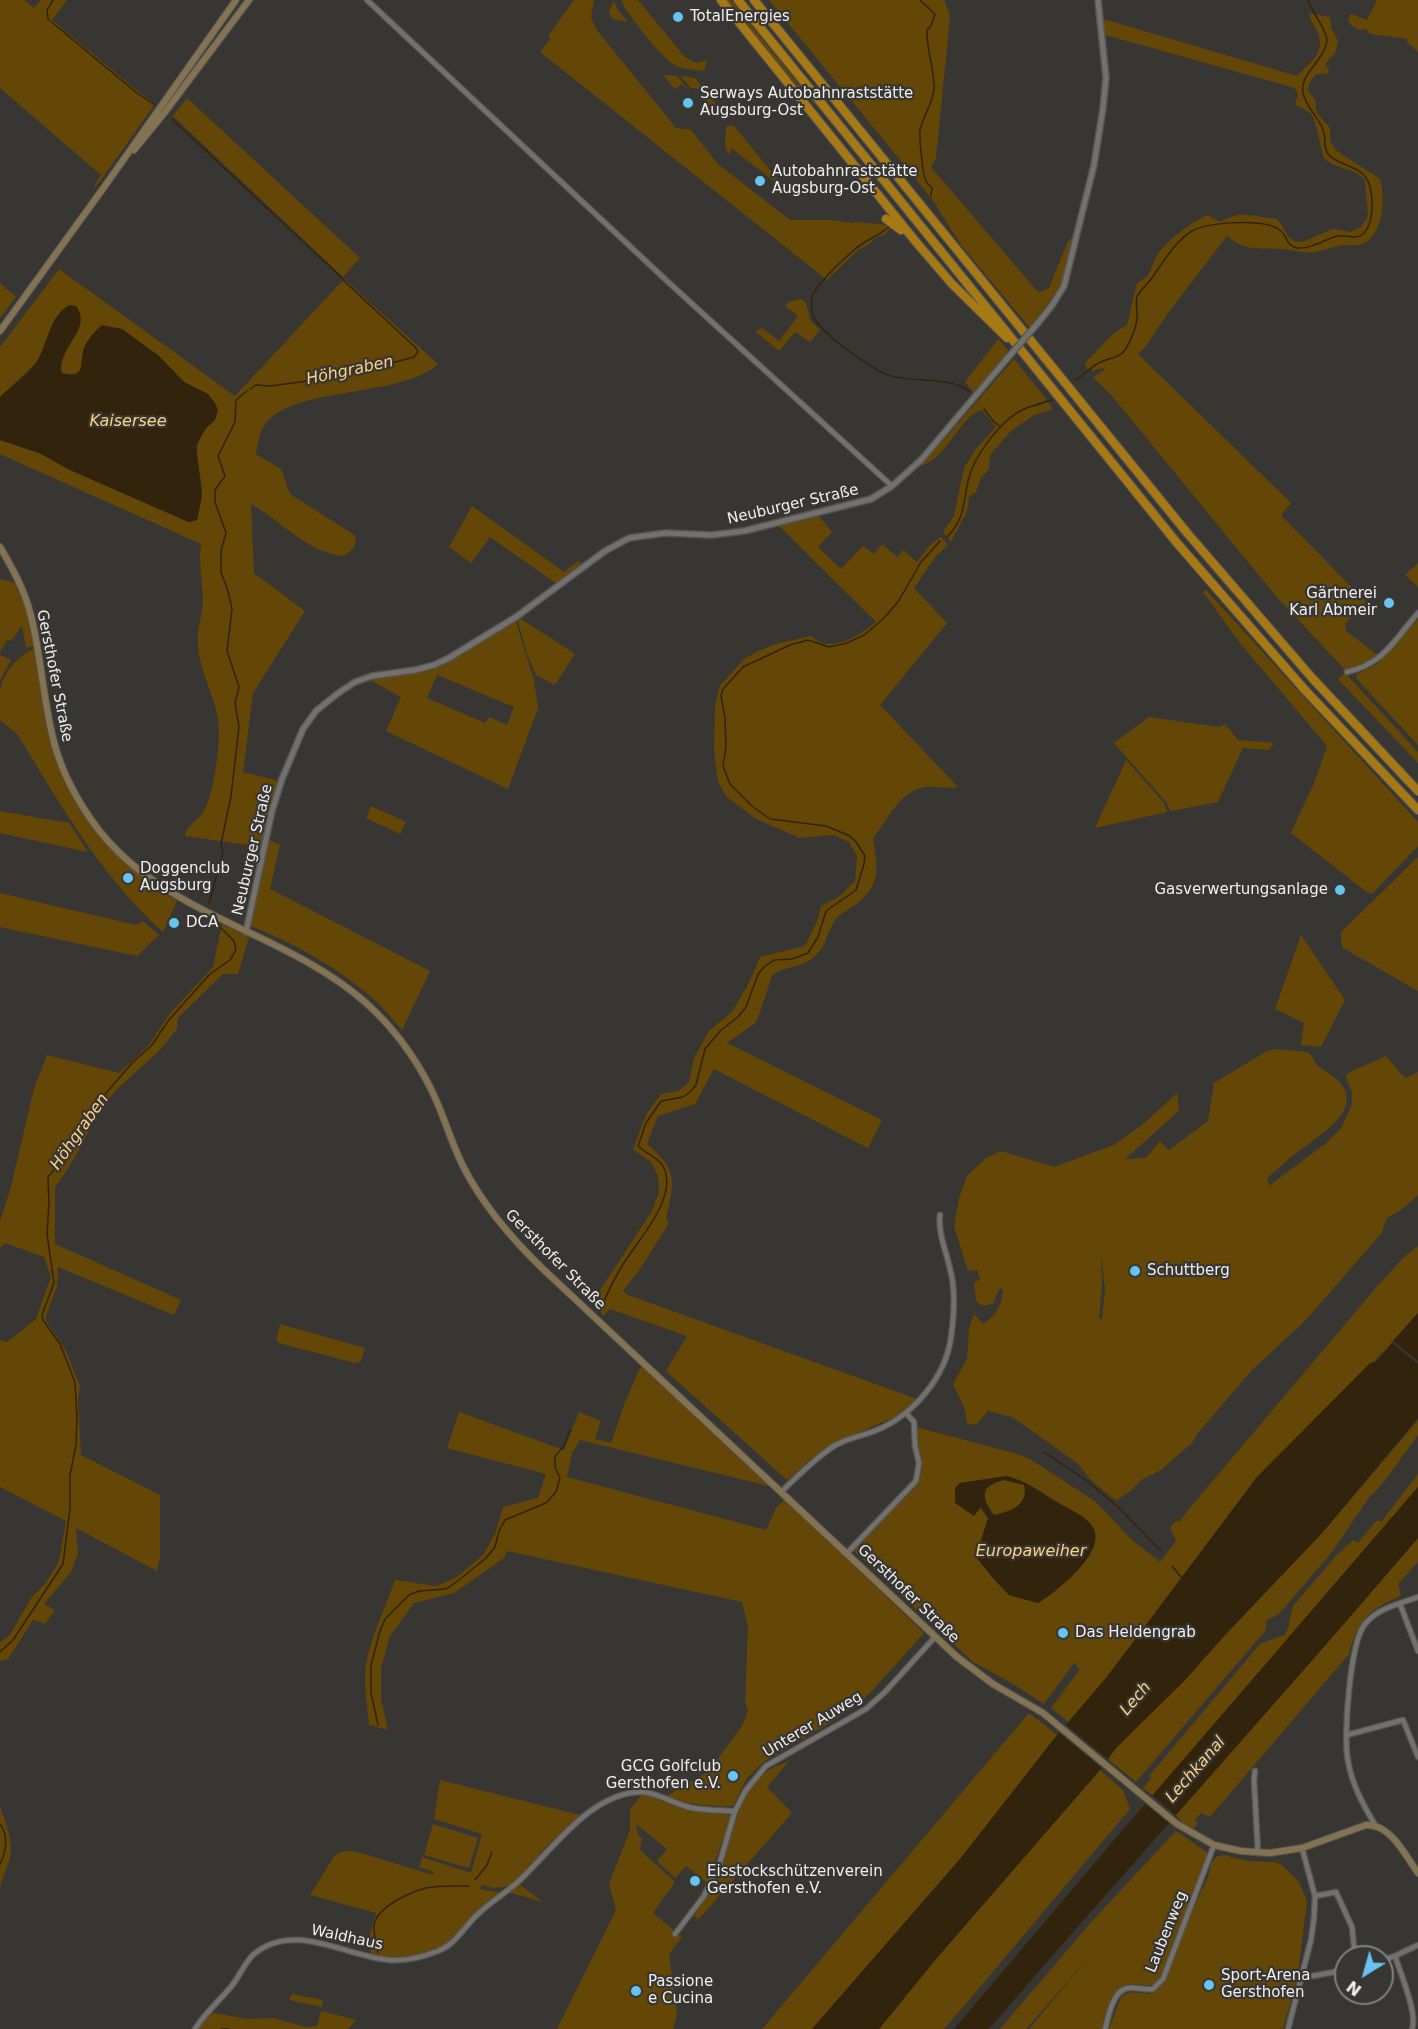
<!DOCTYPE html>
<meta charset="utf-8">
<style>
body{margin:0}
#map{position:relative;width:1418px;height:2029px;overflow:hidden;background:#383633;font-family:"DejaVu Sans",sans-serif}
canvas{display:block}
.north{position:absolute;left:1334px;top:1945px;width:60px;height:60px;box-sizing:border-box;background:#383633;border:2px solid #82807e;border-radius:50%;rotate:217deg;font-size:16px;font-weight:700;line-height:24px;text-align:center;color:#f1efee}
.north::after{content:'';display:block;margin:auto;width:21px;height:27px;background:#66c4ef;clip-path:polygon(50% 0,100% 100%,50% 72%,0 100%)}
</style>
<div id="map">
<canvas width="1418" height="2029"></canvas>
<div class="north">N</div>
</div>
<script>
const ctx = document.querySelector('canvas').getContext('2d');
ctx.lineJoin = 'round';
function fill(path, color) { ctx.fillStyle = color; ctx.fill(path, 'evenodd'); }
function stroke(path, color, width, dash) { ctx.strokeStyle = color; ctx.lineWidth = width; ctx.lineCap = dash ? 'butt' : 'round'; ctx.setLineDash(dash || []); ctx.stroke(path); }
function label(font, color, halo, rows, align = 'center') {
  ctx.font = font + ' "DejaVu Sans",sans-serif'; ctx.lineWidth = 4.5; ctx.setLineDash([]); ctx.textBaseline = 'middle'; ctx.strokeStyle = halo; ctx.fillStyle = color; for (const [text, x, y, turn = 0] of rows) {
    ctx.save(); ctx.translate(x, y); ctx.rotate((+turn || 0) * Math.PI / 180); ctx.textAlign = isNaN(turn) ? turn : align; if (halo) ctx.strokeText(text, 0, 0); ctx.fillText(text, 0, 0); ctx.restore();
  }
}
const green = new Path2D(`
 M0 0H24L34 8 41 0H67L52 20 140 93 155 104 96 187 94 186 101 175 0 88Z
 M574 0H594L591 17 596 29 676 128 691 130 718 164 790 220H831L852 223 855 222 881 224 892 227 884 235 876 237 868 245 858 250 827 280 540 52 551 38 548 36Z
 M614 0 617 9 628 22 612 19 609 11Z
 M621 0H638L685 57 696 63 707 60 704 71C694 70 680 69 671 63 661 56 625 12 621 0Z
 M726 0H731L821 112 777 63Z
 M769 0H944L950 15 949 28 936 158 931 167 1037 291 1040 292 1049 288 1068 241 1076 234 1061 285 1030 328 961 245 932 199Z
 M1377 0H1418V52L1407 42V39L1371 34 1366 29C1358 31 1351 27 1348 20L1351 14 1367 20Z
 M1309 13 1330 17 1331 27 1338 41 1335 53 1325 64 1329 70 1328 74C1314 71 1313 77 1307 89L1315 100 1317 113 1330 128V141L1337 151 1380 179C1385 196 1384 227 1369 240 1361 248 1348 244 1338 246 1330 247 1323 251 1316 252 1301 254 1292 249 1279 249 1260 248 1243 251 1227 236L1168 313 1146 346 1138 354 1291 503 1281 515 1366 602 1345 624 1346 631 1380 657 1347 672 1275 595 1112 396 1093 377 1105 370 1103 368 1093 371 1086 368 1085 363 1113 334 1127 325 1137 283C1152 276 1150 269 1156 257 1163 243 1193 221 1207 215L1220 222C1241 209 1255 217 1277 219 1287 229 1285 242 1302 242L1333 229 1351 232 1361 227 1368 216 1365 180C1355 167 1335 170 1324 158 1321 148 1316 122 1312 115 1308 109 1300 109 1295 104L1298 95 1295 88 1102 34 1100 18 1297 76C1308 64 1324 55 1319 36 1317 28 1310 22 1309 13Z
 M663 75 677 76 692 94 682 84 675 89Z
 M680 76 695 78 702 87 699 89 691 88Z
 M704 89 719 108 718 118 700 93Z
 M187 98 360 258 343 277 173 116Z
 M726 126H734L788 192 731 148 730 156 725 147Z
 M59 269 235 396 344 279 438 364C400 399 289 385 263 427 259 435 257 445 256 454L281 469 290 494 356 536 354 548 344 556C309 554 280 520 251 504L254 573 305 611 253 693 243 772 279 781 262 847 185 836C187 824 199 820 204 811 213 796 219 752 219 734 220 702 200 677 198 645 196 632 202 617 203 604 203 584 198 564 201 544L0 454V440L39 453 70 470 188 522 197 520C198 512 201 504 202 496 203 464 184 445 215 420L208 394 184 382 159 356 122 329 83 350C83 367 82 379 62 373 58 360 75 336 81 323L55 318 38 361 0 397V347Z
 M0 283 16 297 0 318Z
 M801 299 806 302 810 320 820 330 810 342 795 332 779 351 755 331 762 328 779 341 798 316 785 306 788 302Z
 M998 339 1009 351 974 393 965 382Z
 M1014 359 1047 400 1037 403 1036 406 1048 402 1053 409 1034 415 1011 431 990 455 989 469 981 478 976 492 969 497 967 511 951 542 943 532 954 516 964 468 975 450 996 427 982 410C959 415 947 462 917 467L948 435Z
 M472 506 564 572 578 561 583 565 557 584 490 537 471 563 449 547Z
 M818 515 832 532 818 547 841 569 863 546 874 554 882 544 897 557 903 550 917 562 929 546 941 537 948 545 936 556 914 588 947 623 880 705 958 787C947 789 935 786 925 787 900 791 887 820 873 839 877 865 882 882 859 902 851 909 839 913 834 922 824 938 827 948 810 960 799 968 780 967 772 976L759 1015 755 1023 727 1043 882 1120 868 1148 714 1069 695 1104 658 1116 647 1144C679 1170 674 1182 666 1219L669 1223 638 1272 623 1291 628 1295 917 1399 897 1416 834 1443 812 1458 789 1479H786L666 1371 687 1336 610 1309 603 1316 593 1301 652 1211 659 1192 658 1176 651 1162 633 1149 646 1115 661 1094 679 1091 689 1082 694 1058 709 1031 732 1012 749 983 760 957 805 946 818 919 821 906 840 896 855 881 857 856 849 842 833 835 800 838 756 819 727 797 718 782 714 751 715 707 719 687 743 660 756 652 776 644 811 636C830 655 860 635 876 622L777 524Z
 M1418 563V587L1405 575Z
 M0 579 15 583 28 615 35 645 26 648 22 626 11 641 7 640 0 652Z
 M1206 590 1418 822V846L1373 893H1368L1291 833 1314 783 1327 746 1239 642 1203 592Z
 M518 617 575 654 555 685 536 675 527 654 517 618Z
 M515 619 534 680 538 708 508 789 386 731 401 697 370 680 436 668 466 652ZM437 675 514 707 507 725 489 717 485 723 427 698Z
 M1418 619V745L1356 678 1357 674 1377 664Z
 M35 649C39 679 42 710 50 739 55 756 62 771 70 786 96 839 126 870 177 901L163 932C101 877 60 803 17 734L0 720C0 711 0 701 0 691 2 674 19 654 35 649Z
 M0 655 11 660 0 681Z
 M1345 673 1418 752V763L1338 679Z
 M1149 717 1219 727 1225 724 1238 740 1274 743 1269 750 1243 748 1218 802 1171 811 1166 802 1114 743Z
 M1126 760 1164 803 1167 812 1095 828Z
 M371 806 406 822 400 834 366 818Z
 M0 811 69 823 88 852 0 833Z
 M268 839 280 845 270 889 430 971 402 1030C392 1019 382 1006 370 996 336 967 293 942 250 926Z
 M1418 857V991L1343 948 1341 942V932Z
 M0 893 136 925 143 921 159 935 137 956 0 927Z
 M222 924 249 937 238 974H223L178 1018 177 1029 160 1050 114 1092 96 1117 74 1159 55 1188V1244L181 1300 174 1315 58 1267 57 1286 45 1319 65 1349 80 1386 78 1399 81 1455 160 1495V1557L157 1571 76 1528 78 1554 71 1572 44 1604 55 1610 45 1624 33 1620 8 1659 0 1661V1642L9 1636 32 1597 45 1584 59 1561 66 1521 0 1487V1340L7 1342 36 1319 51 1277 44 1257 5 1243 0 1248V1221L11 1187 34 1088 47 1055 119 1073 149 1045 168 1016 213 967Z
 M1301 935 1345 1000 1321 1047 1301 1045 1304 1023 1275 1009Z
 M1277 1049 1307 1052C1313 1055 1313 1061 1318 1066 1327 1073 1341 1079 1345 1091 1355 1116 1315 1138 1299 1151 1288 1159 1278 1169 1267 1178L1269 1186 1325 1144 1341 1128 1352 1105V1092L1345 1076 1350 1072 1386 1056 1405 1078 1418 1072V1195L1401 1210 1387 1218 1381 1234 1305 1321 1252 1370 1197 1434 1192 1443 1161 1470 1141 1480 1129 1492 1117 1500 1112 1498 1090 1479 1078 1464 1031 1430 1012 1417 988 1411 976 1425 967 1423 964 1407 953 1384 967 1359 969 1329 974 1314 983 1324C997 1315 1002 1305 1003 1289H999L993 1304 982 1306 976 1301 974 1283 980 1279 977 1270 968 1271 954 1226 959 1198 967 1176 986 1158 1001 1151 1054 1167 1114 1145 1142 1125 1177 1093 1179 1111 1125 1159 1146 1158 1160 1141 1169 1150 1208 1121 1214 1083 1267 1051ZM1101 1252 1105 1290 1102 1319H1099L1102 1286Z
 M1418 1246V1313L1393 1341 1391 1340 1392 1343 1257 1477 1106 1678 1069 1722 1051 1708 1080 1669 1074 1663 1044 1704 1010 1682 973 1662 852 1549 919 1479C922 1462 916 1445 916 1427L1017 1454 1030 1459 1096 1502 1131 1539 1160 1562 1176 1541 1170 1527 1176 1521 1179 1522 1189 1509 1374 1290 1405 1256ZM1007 1476 1032 1486 1087 1520 1056 1591 1038 1603 1009 1595 992 1577 976 1557 988 1518 960 1483Z
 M280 1324 365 1348 361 1361 355 1363 279 1343 276 1339Z
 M641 1366 773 1487 580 1440 572 1453 567 1477 766 1530 776 1508 785 1499 924 1633 872 1691 861 1701 833 1721 765 1761 747 1778 733 1806C709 1807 688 1804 665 1797L709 1771 742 1726 748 1711 745 1702 748 1627 742 1602 507 1551 504 1558 454 1593 414 1603 390 1636 381 1668V1699L388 1730 369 1725C368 1710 365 1694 365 1679 365 1647 385 1610 395 1580L436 1586 457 1577 483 1555 495 1534 503 1507 538 1498 546 1474 447 1448 459 1412 564 1450 579 1412 601 1421 595 1439 611 1443 625 1402Z
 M1418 1420V1435L1383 1483 1368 1499 1332 1552 1279 1614 1267 1620 1265 1631 1136 1782 1108 1759 1116 1748 1186 1679 1225 1635 1323 1532Z
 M1418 1474V1487L1163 1784 1153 1796 1142 1787H1144L1151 1778 1149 1776 1260 1644 1284 1635 1287 1631 1293 1606 1335 1557 1353 1540 1358 1543 1377 1520 1381 1522Z
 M1004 1480 1025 1485C1029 1505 1010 1512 994 1515 981 1497 980 1486 1004 1480Z
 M1418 1538V1562L1398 1584 1401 1596C1369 1610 1358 1619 1349 1654L1210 1817 1201 1813 1195 1820 1198 1823 1194 1829 1182 1822 1176 1815Z
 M1029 1713 1057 1735 960 1859 812 2029H762Z
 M790 1760 767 1787 792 1813 698 1920 694 1916C705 1900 715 1882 722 1863 734 1830 738 1793 769 1770 775 1766 784 1764 790 1760Z
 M1100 1770 1123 1790 1130 1809 970 1999 944 2029H879L936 1959Z
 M440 1780 580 1815 546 1847 520 1878 509 1886 493 1888 482 1885 480 1889 502 1893C460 1934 436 1969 371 1954L369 1938 376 1913 310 1895 335 1855C344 1849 351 1851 361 1853L433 1875 434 1872 419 1867 422 1857 471 1873 482 1834 434 1819Z
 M642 1794 687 1809 732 1815 707 1883 686 1866 675 1878 657 1861 667 1849 636 1824 638 1835 642 1838 640 1850 675 1882 653 1913 682 1937 669 1954 677 2014 673 2029H557L616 1910 609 1884 630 1830V1810Z
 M0 1806C5 1823 14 1840 10 1858 7 1869 1 1878 0 1890Z
 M433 1824 478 1838 469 1868 424 1855Z
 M1176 1831 1208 1853 1160 1978 1153 1985C1146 1986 1140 1984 1133 1984 1111 1984 1108 2013 1103 2029H1029L1089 1957 1026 2029H1000L1093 1920Z
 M1224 1855 1247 1861 1275 1862 1282 1865 1299 1882 1307 1901 1298 1974 1283 2029H1109L1121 1997 1131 1992 1150 1994 1163 1980 1178 1941 1208 1877 1211 1864 1216 1857Z
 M519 1884 543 1902 508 1892Z
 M292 1994 323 2000 322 2007 289 2000Z
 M321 2011 356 2020 348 2029H197L210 2012 247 2019 274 2018 305 2027 317 2026Z`);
const water = new Path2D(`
 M69 305 76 306C94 330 54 350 62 373 87 380 79 362 84 348 88 338 94 332 102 325L122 329 159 356 184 382 208 394 215 403 218 410 215 420 206 428 196 446 202 496 197 520 189 522 70 470 39 453 0 440V397C12 385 29 375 37 361 49 342 48 318 69 305Z
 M1418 1313V1361L1393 1341Z
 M1392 1343 1418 1364V1418L1323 1532 1225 1635 1186 1679 1116 1748 1100 1770 936 1959 879 2029H812L960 1859 1057 1735 1106 1678 1257 1477 1370 1363 1376 1362Z
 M1007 1476C1026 1481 1040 1492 1056 1502 1068 1509 1088 1516 1094 1529 1105 1554 1056 1592 1038 1603L1009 1595 992 1577 976 1557 988 1518 981 1507 974 1516 955 1503V1488L960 1483ZM1004 1480 1024 1485C1029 1505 1010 1512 994 1515 980 1497 980 1485 1004 1480Z
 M1418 1487V1538C1277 1703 1131 1864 989 2029H954L1114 1840Z`);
const pier = new Path2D(`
 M1064 1723 1110 1761 1104 1770 1057 1731Z
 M1151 1794 1178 1817 1171 1825 1143 1802Z`);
const stream = new Path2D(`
 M53 0 47 10 48 19 137 93 155 105
 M920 0 935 14 931 26 927 30C926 49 935 69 934 90 932 105 923 116 920 130 919 136 923 177 926 181 927 184 930 186 932 188L931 196
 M172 119 342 278
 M890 226C879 236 865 240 854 250 840 262 822 280 812 295 811 303 811 311 814 318 824 335 875 373 895 377 918 382 952 377 970 392
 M1076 380C1084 375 1090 368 1097 364 1106 358 1119 359 1125 350 1130 342 1135 330 1137 320 1138 313 1135 305 1137 297 1139 291 1147 285 1151 279 1163 263 1174 242 1192 231 1209 222 1264 218 1280 230 1288 236 1286 247 1298 248 1312 249 1323 240 1337 236 1343 235 1348 237 1355 237 1376 237 1376 187 1364 175 1355 165 1338 165 1329 155 1323 149 1326 141 1324 133 1321 119 1306 108 1303 93 1299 74 1325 60 1327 41 1327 30 1312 12 1308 0
 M250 389 256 385 271 386 314 380 377 367 414 357 418 352 416 348 343 280
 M984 409 994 422 1001 427
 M947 537C965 519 963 504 968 481 974 455 1003 416 1029 407 1037 405 1044 402 1052 400
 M209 903 223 852 221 844 231 796 239 727 235 703 239 687 227 651 232 609 228 591 221 572V551L226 533 215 502V490L225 476 218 456 235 422 236 400 247 391
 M601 1308C607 1294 614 1279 622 1266 636 1242 680 1197 663 1166 658 1157 645 1153 638 1146L646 1123 661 1101 683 1097 690 1092 696 1085 705 1049 721 1030 738 1017 746 1007 758 974 764 967 774 960 792 959 808 953 818 937 826 911 856 890 864 864 865 856 856 842 850 836 826 826 770 819 752 806 730 784 723 766 726 746 725 718 721 696 723 689 743 667 790 645 808 640 829 647 847 643 864 635 883 619 898 602 921 562 940 541
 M1044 1452 1087 1481 1118 1507 1161 1551
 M1172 1566 1182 1578
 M0 1652 13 1640 63 1564 70 1508V1475L76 1445 77 1417 75 1382 60 1344 43 1320 42 1315 54 1283 47 1234 49 1203 48 1177 66 1156 85 1122 107 1092 133 1062 152 1045 168 1021 210 974 230 960 236 950 234 941 217 924
 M378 1725 371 1693V1665L380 1631 385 1619 409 1595 419 1591 446 1589 459 1580 486 1558 495 1547 499 1531 505 1520 546 1503 556 1492 560 1478 555 1467V1456L564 1446 570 1430
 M0 1824C9 1836 6 1852 0 1864
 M475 1880 487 1865 492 1852
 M378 1953C377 1944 373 1933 374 1925 377 1907 410 1892 426 1888 439 1885 456 1886 469 1886
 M221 2029H229`);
const minor = new Path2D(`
 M367 0 667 281 892 486
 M1347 672C1385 663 1394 640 1418 613
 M782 1491C798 1476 815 1458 834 1446 847 1438 863 1436 877 1430 913 1415 946 1377 951 1337 954 1316 956 1290 950 1269 946 1250 938 1234 940 1215
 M847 1553 916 1481 919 1463 915 1446 914 1422 906 1413
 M1400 1604 1418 1651
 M1347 1735 1403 1720 1418 1757
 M1255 1771 1254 1780 1258 1853
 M1375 1825C1363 1804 1352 1785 1348 1761 1343 1737 1350 1642 1365 1624 1378 1608 1399 1604 1418 1597
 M1315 1896 1336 1892 1352 1927 1355 1957
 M675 1934 704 1896 720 1862 735 1811 746 1790 766 1766 866 1709 885 1692 935 1637
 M1382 1960 1395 1956
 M1301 1978 1346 1970
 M195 2029C205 2013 218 2002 230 1988 239 1978 244 1963 254 1954 294 1921 345 1956 389 1960 405 1961 423 1957 438 1951 455 1945 464 1927 477 1915 490 1902 506 1893 520 1880 553 1849 591 1792 642 1792 655 1792 671 1802 685 1806 700 1811 719 1810 735 1811
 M1105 2029C1109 2016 1112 1991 1128 1988 1136 1987 1145 1990 1153 1989L1163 1979 1214 1845
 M1288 2029 1311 1940 1314 1918 1315 1896 1302 1848
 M1412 2029C1418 2014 1400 1972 1395 1956L1418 1945`);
const tertiary = new Path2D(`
 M1038 323 1053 304 1064 286 1094 165 1103 108 1106 78 1098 0
 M246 932 272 811 282 779 303 729 316 711 337 694 355 682 372 676 415 670 434 665 449 658 516 617 605 551 629 538 665 533 712 535 744 531 871 499 892 486 921 460 1005 361`);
const secondary = new Path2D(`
 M134 150 165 112 249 0
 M0 331 107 183 236 0
 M0 547C13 569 25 591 31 616 41 656 43 698 53 738 59 764 71 789 86 812 151 915 278 926 365 1002 392 1026 415 1057 431 1089 444 1115 451 1143 464 1168 484 1207 512 1239 543 1269L957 1657 993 1684 1043 1713 1177 1824 1214 1845 1241 1851 1270 1853 1302 1848 1366 1825C1391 1824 1405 1855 1418 1873`);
const motorway = new Path2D(`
 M721 0 916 242 952 284 1007 338
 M738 0 1177 543 1304 689 1418 810
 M754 0 1188 534 1313 679 1418 791
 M886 219 901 230`);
const tertiaryBridge = new Path2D(`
 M1005 361 1038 323`);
const markers = [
 [678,17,6,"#66c4ef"],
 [688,103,6,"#66c4ef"],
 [760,181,6,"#66c4ef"],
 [1389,603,6,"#66c4ef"],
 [128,878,6,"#66c4ef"],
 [1340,890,6,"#66c4ef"],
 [174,923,6,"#66c4ef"],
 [1135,1271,6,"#66c4ef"],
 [1063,1633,6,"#66c4ef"],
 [733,1776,6,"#66c4ef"],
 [695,1881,6,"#66c4ef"],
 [1209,1985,6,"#66c4ef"],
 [636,1991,6,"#66c4ef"]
];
const poiNames = [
 ["TotalEnergies",690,17],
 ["Serways Autobahnraststätte",700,94],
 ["Augsburg-Ost",700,111],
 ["Autobahnraststätte",772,172],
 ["Augsburg-Ost",772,189],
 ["Gärtnerei",1377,594,"right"],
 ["Karl Abmeir",1377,611,"right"],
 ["Doggenclub",140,869],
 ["Augsburg",140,886],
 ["Gasverwertungsanlage",1328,890,"right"],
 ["DCA",186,923],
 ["Schuttberg",1147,1271],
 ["Das Heldengrab",1075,1633],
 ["GCG Golfclub",721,1767,"right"],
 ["Gersthofen e.V.",721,1784,"right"],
 ["Eisstockschützenverein",707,1872],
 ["Gersthofen e.V.",707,1889],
 ["Sport-Arena",1221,1976],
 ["Gersthofen",1221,1993],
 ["Passione",648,1982],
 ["e Cucina",648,1999]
];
const streetNames = [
 ["Neuburger Straße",793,505,-13],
 ["Gersthofer Straße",54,676,79],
 ["Neuburger Straße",253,850,-77],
 ["Gersthofer Straße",555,1260,45],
 ["Gersthofer Straße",908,1594,44],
 ["Unterer Auweg",813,1725,-31],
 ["Laubenweg",1167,1932,-68],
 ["Waldhaus",347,1938,12]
];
const waterNames = [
 ["Höhgraben",350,371,-12],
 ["Kaisersee",128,422],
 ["Höhgraben",80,1132,-55],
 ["Europaweiher",1031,1552],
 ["Lech",1136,1699,-50],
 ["Lechkanal",1196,1770,-49]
];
fill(green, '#644606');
fill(water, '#32240c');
fill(pier, '#383633');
stroke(stream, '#32240c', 1.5);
stroke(minor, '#565452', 7);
stroke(tertiary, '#565452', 8);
stroke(secondary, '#565452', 8);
stroke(motorway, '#565452', 10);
stroke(minor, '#73716e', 4.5);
stroke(tertiary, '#73716e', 5);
stroke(secondary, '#837353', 6);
stroke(motorway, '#a77914', 8);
stroke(tertiaryBridge, '#565452', 8, []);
stroke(tertiaryBridge, '#73716e', 5);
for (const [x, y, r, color] of markers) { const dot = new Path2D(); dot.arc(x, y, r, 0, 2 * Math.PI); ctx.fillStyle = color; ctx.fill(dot); stroke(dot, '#383633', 2); }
label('15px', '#f1efee', '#383633', poiNames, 'left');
label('15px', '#f1efee', '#383633', streetNames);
label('italic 16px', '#fed182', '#383633', waterNames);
</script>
